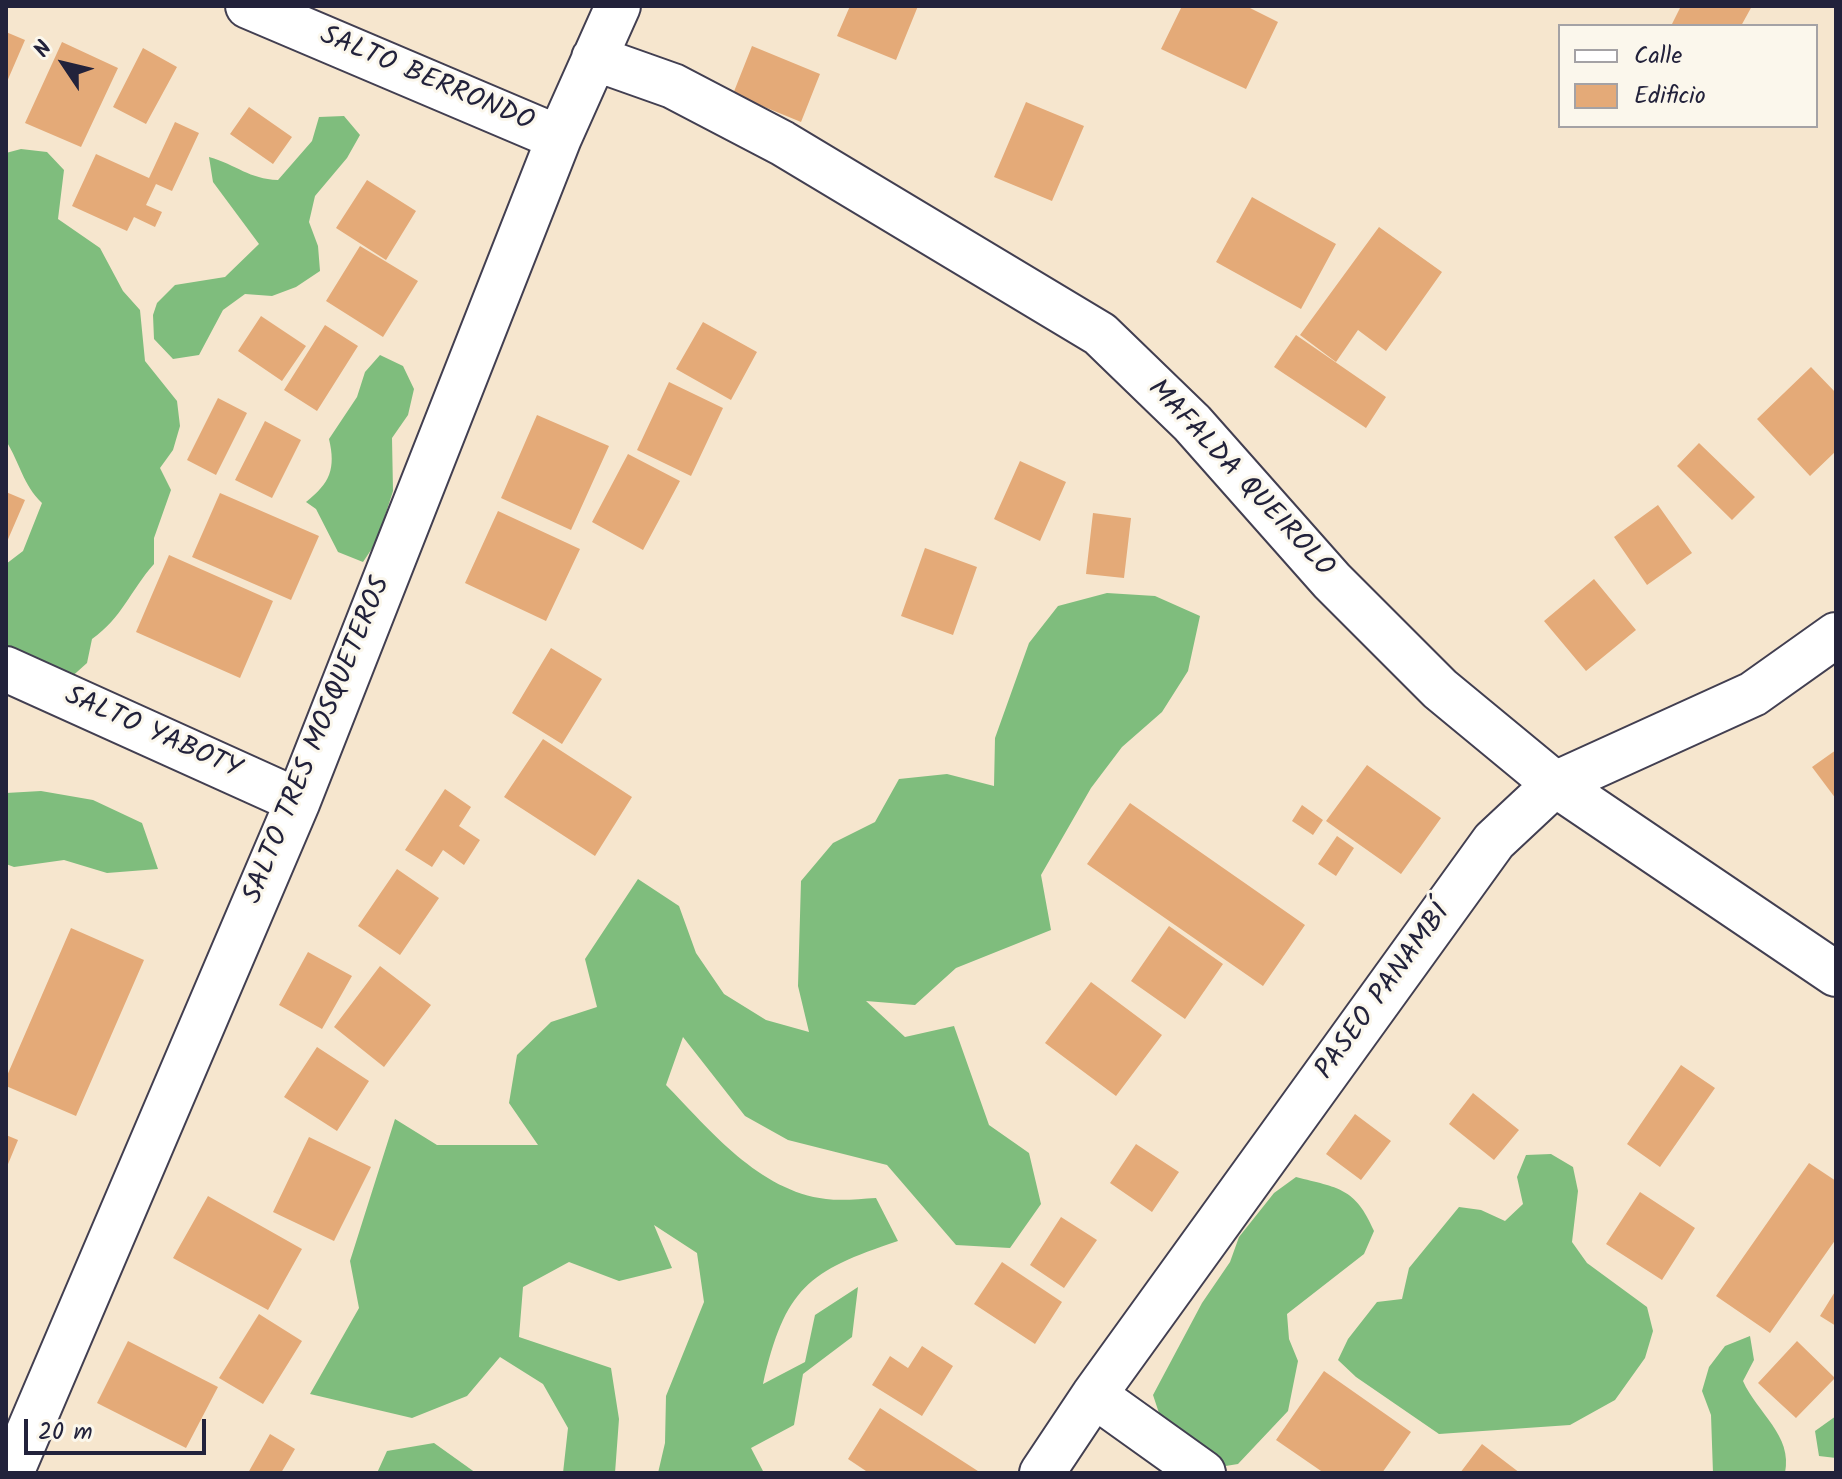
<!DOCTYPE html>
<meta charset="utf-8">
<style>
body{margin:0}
#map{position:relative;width:1842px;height:1479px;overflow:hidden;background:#f6e6ce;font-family:Kalam,sans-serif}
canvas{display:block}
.frame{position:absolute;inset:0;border:8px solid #22223b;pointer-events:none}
.legend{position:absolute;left:1558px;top:24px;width:260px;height:104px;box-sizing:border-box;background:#fbf7ec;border:2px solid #a4a2a5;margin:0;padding:10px 14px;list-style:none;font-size:24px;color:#22223b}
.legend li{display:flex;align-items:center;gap:16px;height:40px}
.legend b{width:40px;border:2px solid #a4a2a5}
.north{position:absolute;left:24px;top:24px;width:80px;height:80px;-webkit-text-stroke:6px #fbf7ec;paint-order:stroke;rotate:305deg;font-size:22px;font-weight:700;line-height:32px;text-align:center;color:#22223b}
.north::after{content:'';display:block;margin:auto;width:28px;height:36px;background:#22223b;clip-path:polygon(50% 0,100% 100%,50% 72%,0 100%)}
.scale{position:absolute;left:24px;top:1419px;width:182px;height:36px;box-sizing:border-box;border:4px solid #22223b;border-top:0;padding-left:10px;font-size:24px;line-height:28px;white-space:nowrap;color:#22223b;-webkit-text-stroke:6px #fbf7ec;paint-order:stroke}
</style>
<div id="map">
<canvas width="1842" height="1479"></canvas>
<div class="frame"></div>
<ul class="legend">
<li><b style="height:10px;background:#fff"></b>Calle</li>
<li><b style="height:22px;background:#e4aa78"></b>Edificio</li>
</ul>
<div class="north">N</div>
<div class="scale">20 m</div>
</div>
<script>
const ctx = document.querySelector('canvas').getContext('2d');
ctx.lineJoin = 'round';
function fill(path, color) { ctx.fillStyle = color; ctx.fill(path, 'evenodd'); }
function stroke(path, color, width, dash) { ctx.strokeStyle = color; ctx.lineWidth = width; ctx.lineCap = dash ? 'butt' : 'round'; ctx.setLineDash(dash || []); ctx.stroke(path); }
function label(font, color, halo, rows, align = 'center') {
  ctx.font = font + ' Kalam,sans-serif'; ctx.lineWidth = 6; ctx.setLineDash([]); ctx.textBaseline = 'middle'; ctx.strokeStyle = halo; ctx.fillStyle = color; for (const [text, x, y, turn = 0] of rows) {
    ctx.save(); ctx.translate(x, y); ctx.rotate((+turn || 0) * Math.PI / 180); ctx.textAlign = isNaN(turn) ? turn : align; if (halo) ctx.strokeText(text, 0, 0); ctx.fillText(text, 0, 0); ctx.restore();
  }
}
const forest = new Path2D(`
 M344 116 360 135 347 158 315 196 309 222 318 246 320 271 296 287 272 296 245 294 223 310 199 355 173 359 154 339 153 315 157 303 175 285 225 277 259 244 213 182 209 157C237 165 249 179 278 180L312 141 319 117Z
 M21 149 47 152 64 170 58 219 100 248 123 291 140 310 145 361 177 401 180 426 173 450 160 468 171 490 154 538V564C130 591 122 618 92 639L87 663 68 680 6 648V564L23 551 42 503C23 485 20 463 6 441V153Z
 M380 355 403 366 414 389 408 415 392 438 393 491 377 541 363 562 338 552 316 509 306 502C330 483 336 469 329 439L357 397 365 372Z
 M1107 593 1155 596 1200 616 1188 671 1162 712 1122 747 1091 788 1041 875 1051 930 956 968 915 1005 866 1001 905 1037 954 1026 989 1125 1029 1153 1041 1204 1010 1248 956 1245 887 1165 788 1140 745 1116 683 1037 666 1085C710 1130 759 1191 826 1199 842 1201 859 1199 876 1198L898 1241C808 1271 785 1288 763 1384L805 1362 815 1315 858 1287 852 1337 803 1374 794 1425 751 1448 764 1473H658L665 1443 666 1396 704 1302 697 1253 654 1225 672 1268 619 1281 569 1262 523 1287 519 1337 611 1368 619 1419 615 1473H563L568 1428 543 1384 500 1357 467 1396 412 1418 310 1394 359 1308 350 1261 395 1119 437 1145H538L509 1103 517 1055 551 1022 597 1007 585 959 638 879 679 906 696 953 724 994 766 1020 809 1032 798 986 801 881 833 843 875 822 899 779 947 774 994 786 995 738 1029 643 1058 606Z
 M41 791 93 800 142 823 158 869 107 873 64 860 14 867 6 864V793Z
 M1551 1154 1573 1167 1578 1191 1572 1242 1587 1263 1647 1307 1653 1331 1645 1358 1615 1400 1570 1425 1439 1434 1356 1377 1338 1360 1348 1339 1377 1302 1402 1299 1409 1268 1459 1207 1481 1210 1505 1221 1523 1204 1517 1177 1526 1155Z
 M1296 1177C1338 1188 1355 1187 1374 1231L1364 1254 1287 1314 1289 1339 1298 1361 1288 1411 1238 1464 1213 1468 1161 1419 1153 1395 1202 1303 1230 1262 1239 1237 1274 1193Z
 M1750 1336 1754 1360 1743 1381C1757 1413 1793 1435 1785 1473H1713L1711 1415 1702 1391 1709 1367 1725 1346Z
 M1836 1416V1458L1819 1456 1815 1431Z
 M434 1443 476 1473H377L387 1451Z`);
const building = new Path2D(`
 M850 6H918L896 60 837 36Z
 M1182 6H1246L1278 22 1246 89 1161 49Z
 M1681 6H1752L1741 26H1671Z
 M6 32 25 40 6 84Z
 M62 42 118 68 81 147 25 123Z
 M752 46 820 74 801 122 733 94Z
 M143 48 177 67 146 124 113 107Z
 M1026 102 1084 126 1052 201 994 177Z
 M249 107 292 137 273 164 230 134Z
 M175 122 199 133 172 191 156 184 146 205 162 212 155 227 134 217 127 231 72 206 96 154 149 178Z
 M367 180 416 211 386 260 336 228Z
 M1252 197 1336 244 1301 309 1216 262Z
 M1379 227 1442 272 1386 351 1358 330 1336 362 1300 335Z
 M360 246 418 281 383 337 326 301Z
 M261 316 306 346 282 381 238 351Z
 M703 322 757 352 731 400 676 369Z
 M325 325 358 346 317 411 284 390Z
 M1296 335 1386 397 1366 428 1274 367Z
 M1811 367 1836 393V451L1810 476 1757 419Z
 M669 382 723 408 691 476 637 450Z
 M218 398 247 413 216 475 187 460Z
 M537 415 609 446 571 530 501 498Z
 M265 421 301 440 272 498 235 480Z
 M1699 443 1755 497 1732 520 1677 466Z
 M628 454 680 481 643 550 592 522Z
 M1020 461 1066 482 1040 541 994 519Z
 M6 492 25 500 6 544Z
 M220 493 319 536 291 600 192 557Z
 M1658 505 1692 553 1647 585 1614 537Z
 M498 511 580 549 546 621 465 583Z
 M1093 513 1131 518 1124 578 1086 574Z
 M925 548 977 567 953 635 901 616Z
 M169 555 273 601 240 678 136 632Z
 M1594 579 1636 630 1586 671 1544 621Z
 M551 648 602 679 562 744 512 713Z
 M543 739 632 797 595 856 504 797Z
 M1836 750V799L1812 767Z
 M1367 765 1441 818 1401 874 1326 821Z
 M445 789 471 807 459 826 480 840 464 865 443 850 432 867 405 850Z
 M1130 803 1305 925 1263 986 1087 864Z
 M1302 805 1323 820 1313 835 1292 821Z
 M1337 836 1354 848 1336 876 1318 864Z
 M397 869 439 898 400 955 358 926Z
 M1169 926 1223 964 1185 1019 1131 981Z
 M71 928 144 960 76 1116 6 1086V1078Z
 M308 952 352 976 322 1029 279 1005Z
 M380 966 431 1005 384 1067 334 1027Z
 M1091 982 1162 1035 1116 1096 1045 1043Z
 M317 1047 369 1081 337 1131 284 1097Z
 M1681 1065 1715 1088 1660 1167 1627 1144Z
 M1473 1093 1519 1130 1494 1160 1449 1124Z
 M1355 1114 1391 1141 1361 1180 1326 1154Z
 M6 1135 18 1140 6 1169Z
 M309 1137 371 1167 334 1241 273 1212Z
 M1136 1144 1179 1172 1152 1212 1110 1183Z
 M1809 1163 1836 1181V1239L1770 1333 1716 1296Z
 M1640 1192 1695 1228 1662 1280 1606 1244Z
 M208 1196 302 1249 268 1310 173 1258Z
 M1061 1217 1097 1240 1064 1288 1030 1265Z
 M1002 1262 1062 1302 1035 1344 974 1304Z
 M1836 1290V1326L1820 1316Z
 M259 1314 302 1341 263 1404 219 1378Z
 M128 1341 218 1387 186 1448 97 1403Z
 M1797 1341 1835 1378 1796 1418 1758 1383Z
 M922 1346 953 1366 922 1416 872 1385 890 1356 908 1368Z
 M1324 1371 1411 1432 1382 1473H1324L1276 1440Z
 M880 1408 981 1473H869L848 1459Z
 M270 1434 295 1449 281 1473H248Z
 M1482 1444 1520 1473H1460Z`);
const minor = new Path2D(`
 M248 6 559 138
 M594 58 673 86 782 143 1100 334 1192 423 1332 581 1440 689 1555 784 1836 974
 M6 669 298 801
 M1094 1395 1203 1473
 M11 1473 298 801 559 138 618 6
 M1042 1473 1094 1395 1494 841 1555 784 1753 694 1836 635`);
const streetNames = [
 ["SALTO BERRONDO",426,81,23],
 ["MAFALDA QUEIROLO",1239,480,47],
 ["SALTO YABOTY",152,735,24],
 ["SALTO TRES MOSQUETEROS",319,741,-68],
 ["PASEO PANAMBÍ",1385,993,-54]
];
fill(forest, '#7fbd7d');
fill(building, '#e4aa78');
stroke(minor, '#423f51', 48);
stroke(minor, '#fff', 44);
label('28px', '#22223b', '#fbf7ec', streetNames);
</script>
